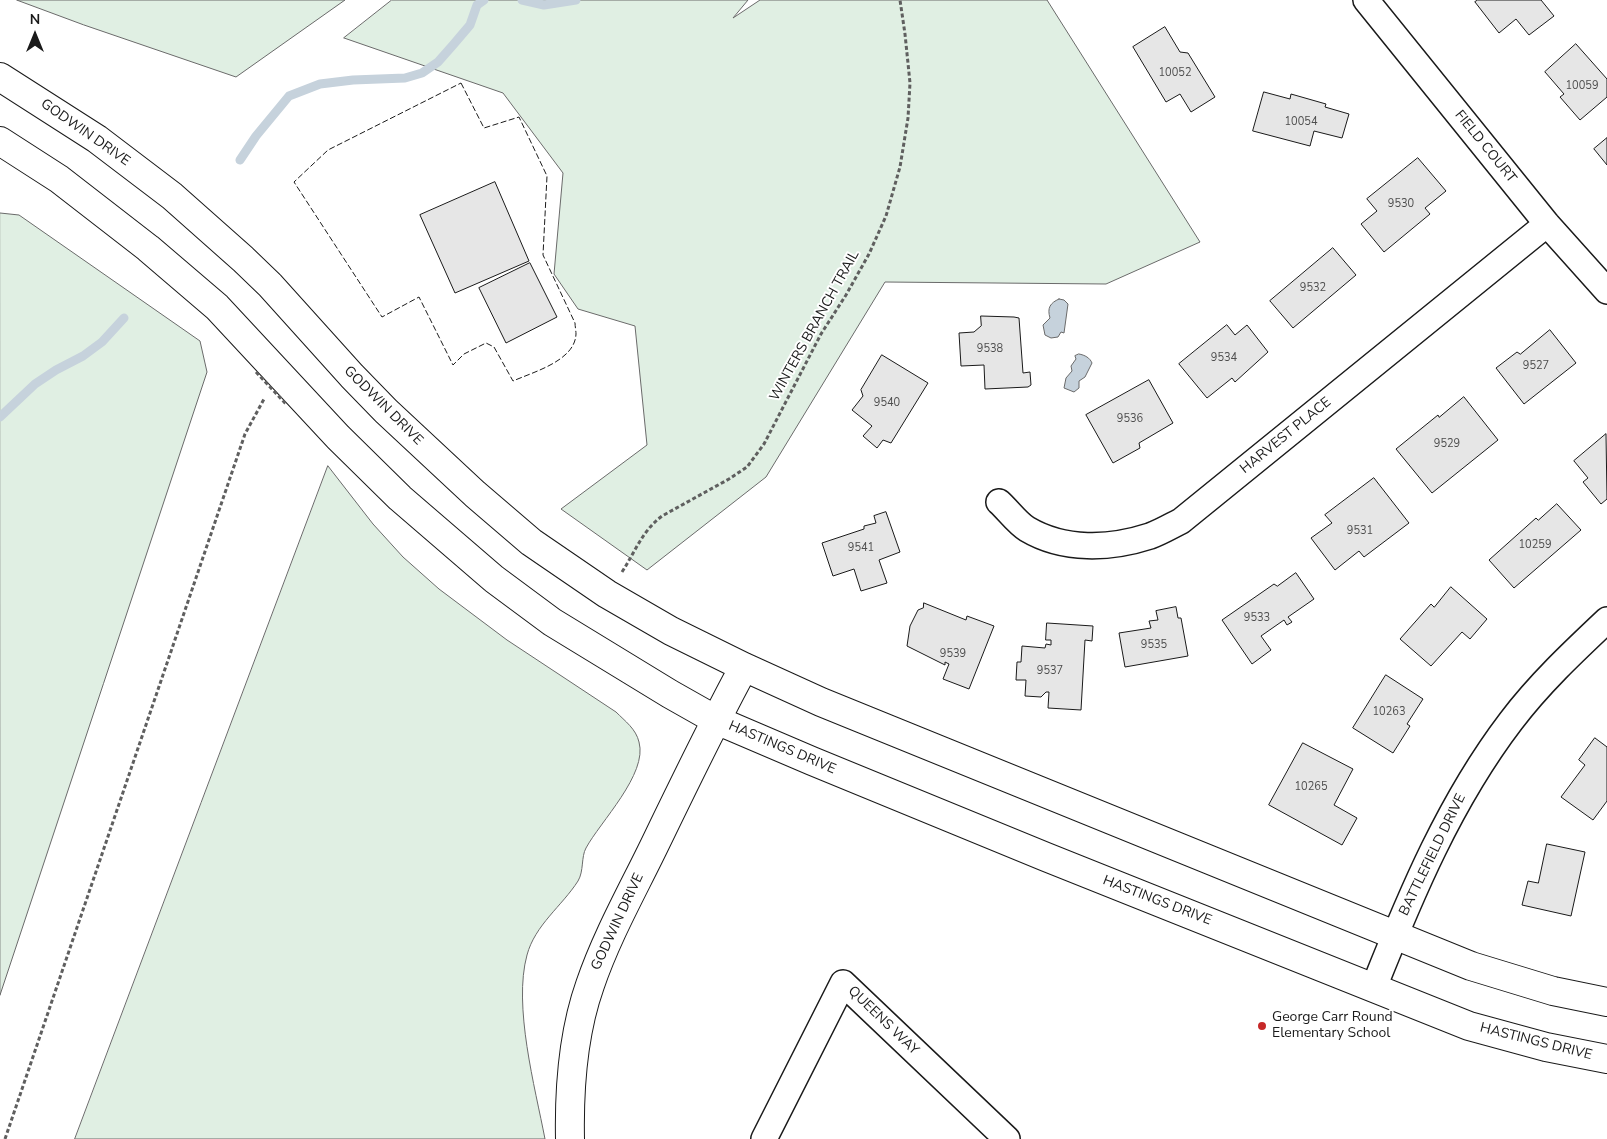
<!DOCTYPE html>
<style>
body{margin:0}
#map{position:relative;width:1607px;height:1139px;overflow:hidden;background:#fff;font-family:"Nunito Sans",sans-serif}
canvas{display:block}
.north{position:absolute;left:10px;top:10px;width:50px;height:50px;-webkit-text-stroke:4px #fff;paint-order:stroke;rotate:0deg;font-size:14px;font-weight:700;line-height:20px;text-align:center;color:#1a1a1a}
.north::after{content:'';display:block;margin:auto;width:18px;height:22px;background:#1a1a1a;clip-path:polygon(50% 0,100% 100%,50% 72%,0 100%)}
</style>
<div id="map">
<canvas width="1607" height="1139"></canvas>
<div class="north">N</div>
</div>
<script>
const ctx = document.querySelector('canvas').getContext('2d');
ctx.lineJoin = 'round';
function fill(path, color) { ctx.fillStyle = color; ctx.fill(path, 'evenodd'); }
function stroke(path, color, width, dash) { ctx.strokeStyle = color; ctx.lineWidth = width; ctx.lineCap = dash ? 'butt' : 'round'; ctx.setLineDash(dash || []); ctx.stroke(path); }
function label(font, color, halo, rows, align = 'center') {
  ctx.font = font + ' "Nunito Sans",sans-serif'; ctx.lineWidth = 4; ctx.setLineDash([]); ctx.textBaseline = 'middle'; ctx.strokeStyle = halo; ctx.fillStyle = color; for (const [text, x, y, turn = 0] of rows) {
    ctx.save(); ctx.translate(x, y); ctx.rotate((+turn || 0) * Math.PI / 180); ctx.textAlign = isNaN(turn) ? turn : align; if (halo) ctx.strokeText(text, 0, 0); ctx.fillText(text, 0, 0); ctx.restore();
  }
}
const green = new Path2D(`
 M17 0H345L236 77 84 25Z
 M392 0H748L733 18 760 0H1047L1200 242 1106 284 885 282 766 477 647 570 561 509 647 445 635 326 578 309 554 274 563 173 503 93 344 38Z
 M0 213 19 215 200 341 207 372 0 995Z
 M328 466 373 524 403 557 439 589 507 640 616 712C625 721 636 729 639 742 648 774 600 822 586 848 581 857 584 871 578 881 562 906 535 925 527 955 513 1006 535 1087 545 1139H75Z`);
const water = new Path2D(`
 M1059 299 1064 300 1068 304 1064 333 1061 332 1058 337 1051 338 1045 335 1043 325 1050 318C1047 308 1050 303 1059 299Z
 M1079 354C1085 355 1090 358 1092 363L1085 377 1079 381V388L1074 392 1064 388 1066 378 1072 371 1071 366 1076 359 1075 356Z`);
const stream = new Path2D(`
 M522 0 544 5 576 0
 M240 160 256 136 289 96 320 84 353 80 405 78 422 73 438 62 453 45 470 25 477 5 484 0
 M0 417 35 384 56 370 83 356 102 342 124 318`);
const building = new Path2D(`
 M1478 0H1541L1554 16 1529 35 1516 19 1499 33 1475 2Z
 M1165 27 1180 52 1188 53 1215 97 1191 112 1180 94 1166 102 1133 47Z
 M1576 44 1607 79V97L1580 120 1560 97 1564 94 1545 72Z
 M1264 92 1290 99 1291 94 1326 104 1325 107 1349 114 1342 138 1314 131 1310 146 1253 131Z
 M1607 138V165L1594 149Z
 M1418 158 1446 191 1425 208 1430 214 1384 252 1361 224 1377 211 1367 199Z
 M495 182 529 261 455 293 420 215Z
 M1333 248 1356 275 1293 328 1270 301Z
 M530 263 557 317 506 343 479 288Z
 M981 316 1014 317 1019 318 1023 373 1030 372 1031 385 1028 387 985 389 984 365 961 366 959 333 974 332 981 326Z
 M1227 325 1235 335 1247 325 1268 352 1235 382 1232 378 1207 398 1179 364Z
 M1550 330 1576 363 1524 404 1496 368 1517 352 1520 354Z
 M882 355 928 383 891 443 883 440 877 448 863 436 872 426 852 410 863 396 861 390Z
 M1149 380 1173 423 1139 443 1140 448 1113 463 1086 415Z
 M1464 397 1498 440 1432 493 1396 449 1438 415 1439 417Z
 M1606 434 1607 499 1601 504 1583 482 1588 478 1574 461Z
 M1374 478 1409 523 1364 557 1359 551 1335 570 1311 538 1332 523 1325 515Z
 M1557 504 1581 530 1514 588 1489 560 1536 518 1538 520Z
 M886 512 900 552 879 560 887 583 861 591 854 569 833 576 822 543 864 529V526L876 523 874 516Z
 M1296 573 1314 599 1288 617 1292 622 1287 625 1284 620 1261 636 1271 650 1252 664 1222 620 1274 584 1277 586Z
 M1451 587 1487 619 1470 639 1462 632 1431 666 1400 639 1431 604 1434 607Z
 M924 603 966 620 967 616 994 626 969 689 943 679 949 664 945 662V665L907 646 910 626 918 610 923 608Z
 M1176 607 1178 618H1181L1188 656 1125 667 1119 633 1151 628 1149 621 1158 620 1156 611Z
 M1047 623 1093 626 1092 641 1085 640 1081 710 1048 708 1049 692H1046L1041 697 1025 696 1026 680H1016L1017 662H1021L1022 646 1045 648 1046 644 1051 645V640H1046Z
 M1386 675 1423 699 1407 724 1410 726 1393 753 1353 728Z
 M1595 738 1607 747V801L1593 820 1561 797 1585 765 1579 760Z
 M1303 743 1353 769 1334 805 1357 818 1342 845 1269 805Z
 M1547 844 1585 852 1571 916 1522 905 1528 881 1538 883Z`);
const path = new Path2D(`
 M622 572C635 552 642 531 662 516L729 479 747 467 764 444 821 334 846 295 869 254 886 216 900 167 908 118 910 83 905 34 900 0
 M5 1139 245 434 264 399`);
const minor = new Path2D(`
 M1366 0 1547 224 1607 291
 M999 502C1008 510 1017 523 1027 529 1064 551 1110 549 1150 536 1161 532 1171 526 1181 521L1547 224
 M1374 987C1411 894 1450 801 1511 721 1539 684 1573 652 1607 620
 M764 1139 843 983 1007 1139`);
const tertiary = new Path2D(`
 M0 77 97 139 172 196 243 259 270 285 352 376 386 411 475 494 531 542 607 594 671 631 744 667 821 702 1471 966 1553 991 1607 1002
 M0 141 59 179 148 248 217 307 338 437 400 498 494 579 552 622 670 694 716 720 812 761 1046 857 1469 1026 1546 1047 1607 1059
 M570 1139C569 1089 573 1033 590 985 607 935 634 888 657 840 685 782 713 724 744 667`);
const pathBridge = new Path2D(`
 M256 372 286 404`);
const fence = new Path2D(`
 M461 83 484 128 519 117 547 176 543 255 575 323C575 326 576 331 576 334 575 361 533 372 513 381L494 347 486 343 464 354 453 365 419 297 382 317 294 182 328 150Z`);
const markers = [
 [1262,1026,5,"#c62828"]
];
const numberNames = [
 ["10052",1175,73],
 ["10059",1582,86],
 ["10054",1301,122],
 ["9530",1401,204],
 ["9532",1313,288],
 ["9538",990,349],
 ["9534",1224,358],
 ["9527",1536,366],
 ["9540",887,403],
 ["9536",1130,419],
 ["9529",1447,444],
 ["9531",1360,531],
 ["10259",1535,545],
 ["9541",861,548],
 ["9533",1257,618],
 ["9535",1154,645],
 ["9539",953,654],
 ["9537",1050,671],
 ["10263",1389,712],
 ["10265",1311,787]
];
const streetNames = [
 ["GODWIN DRIVE",85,133,35],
 ["FIELD COURT",1485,147,51],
 ["WINTERS BRANCH TRAIL",815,326,-61],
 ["GODWIN DRIVE",383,406,45],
 ["HARVEST PLACE",1286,436,-39],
 ["HASTINGS DRIVE",782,748,23],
 ["BATTLEFIELD DRIVE",1433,855,-64],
 ["HASTINGS DRIVE",1157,901,21],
 ["GODWIN DRIVE",618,922,-65],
 ["QUEENS WAY",883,1021,44],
 ["HASTINGS DRIVE",1536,1042,14]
];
const poiNames = [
 ["George Carr Round",1272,1018],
 ["Elementary School",1272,1034]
];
fill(green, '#e0efe3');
stroke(green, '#6a6a6a', 1);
fill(water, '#c6d2dc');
stroke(water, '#6a6a6a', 1);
stroke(stream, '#c6d2dc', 9);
fill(building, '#e6e6e6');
stroke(building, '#1a1a1a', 1);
stroke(minor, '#1a1a1a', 28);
stroke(tertiary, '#1a1a1a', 30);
stroke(path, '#5f5f5f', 3, [4, 2.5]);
stroke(minor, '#fff', 25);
stroke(tertiary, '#fff', 28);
stroke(pathBridge, '#5f5f5f', 3, [4, 2.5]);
stroke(fence, '#1a1a1a', 1, [6, 2.5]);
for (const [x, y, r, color] of markers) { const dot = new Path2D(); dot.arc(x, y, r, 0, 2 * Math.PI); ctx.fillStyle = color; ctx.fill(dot); stroke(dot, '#fff', 2); }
label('11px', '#4d4d4d', null, numberNames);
label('14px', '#1a1a1a', '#fff', streetNames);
label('14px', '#1a1a1a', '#fff', poiNames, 'left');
</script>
